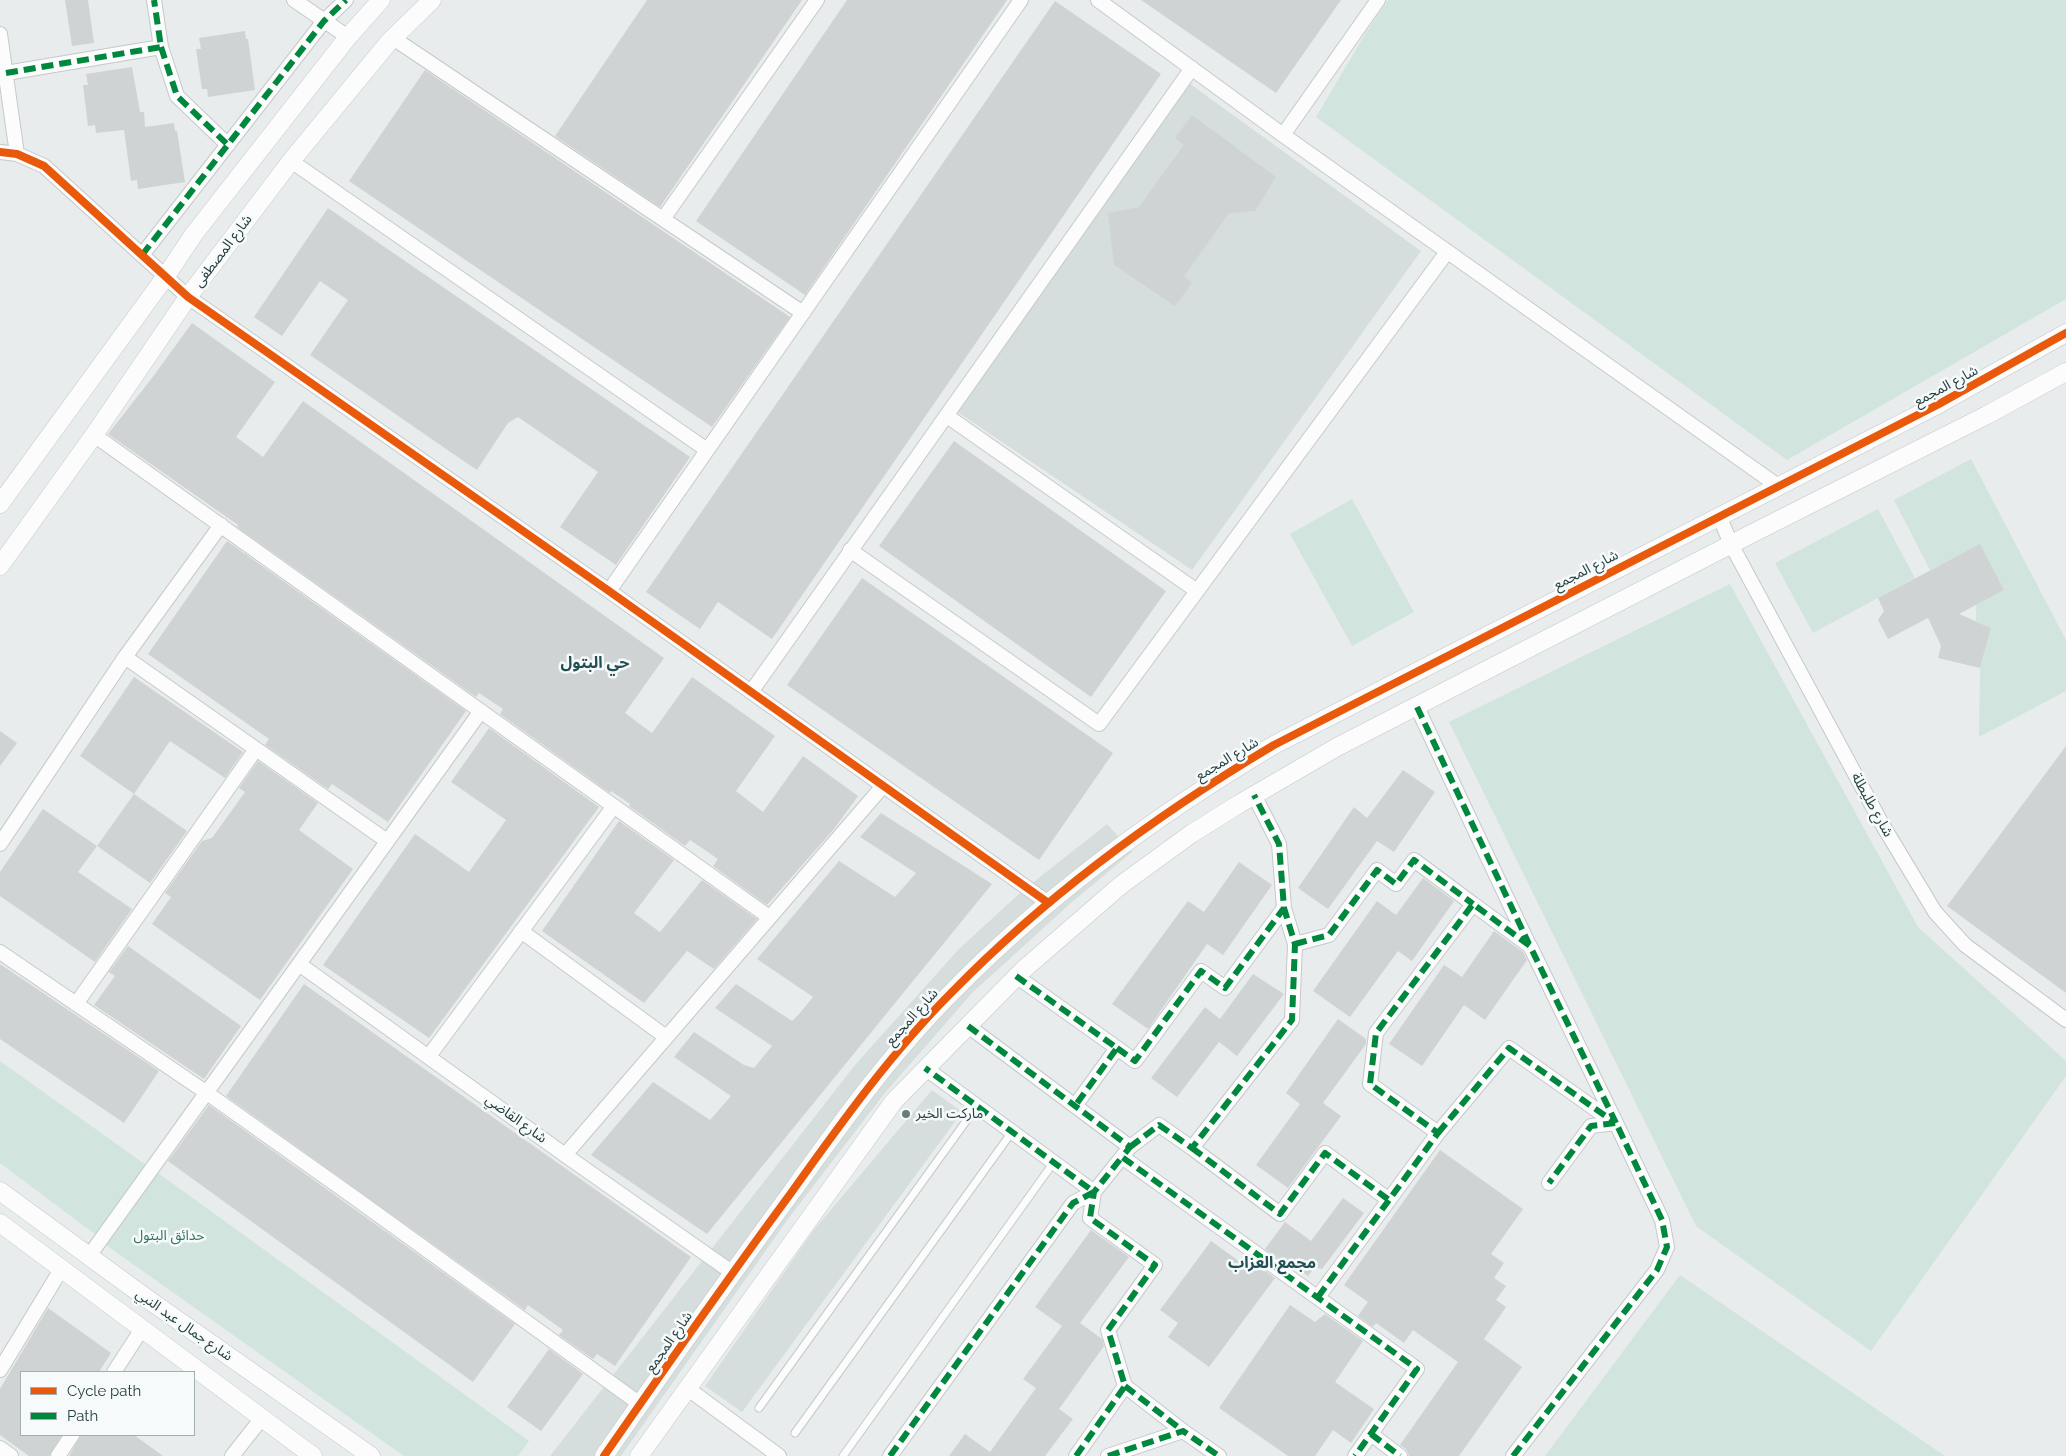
<!DOCTYPE html>
<meta charset="utf-8">
<style>
body{margin:0}
#map{position:relative;width:2066px;height:1456px;overflow:hidden;background:#e8ecec;font-family:Raleway,sans-serif}
canvas{display:block}
.legend{position:absolute;left:20px;top:1371px;width:175px;height:65px;box-sizing:border-box;background:#f6fafa;border:1px solid #a2afb0;margin:0;padding:6px 9px;list-style:none;font-size:15px;color:#253f40}
.legend li{display:flex;align-items:center;gap:10px;height:25px}
.legend b{width:25px;border:1px solid #a2afb0}
</style>
<div id="map">
<canvas width="2066" height="1456"></canvas>
<ul class="legend">
<li><b style="height:6px;background:#e8590c"></b>Cycle path</li>
<li><b style="height:6px;background:#00873e"></b>Path</li>
</ul>
</div>
<script>
const ctx = document.querySelector('canvas').getContext('2d');
ctx.lineJoin = 'round';
function fill(path, color) { ctx.fillStyle = color; ctx.fill(path, 'evenodd'); }
function stroke(path, color, width, dash) { ctx.strokeStyle = color; ctx.lineWidth = width; ctx.lineCap = dash ? 'butt' : 'round'; ctx.setLineDash(dash || []); ctx.stroke(path); }
function label(font, color, halo, rows, align = 'center') {
  ctx.font = font + ' Raleway,"Noto Sans Arabic",sans-serif'; ctx.lineWidth = 5; ctx.setLineDash([]); ctx.textBaseline = 'middle'; ctx.strokeStyle = halo; ctx.fillStyle = color; for (const [text, x, y, turn = 0] of rows) {
    ctx.save(); ctx.translate(x, y); ctx.rotate((+turn || 0) * Math.PI / 180); ctx.textAlign = isNaN(turn) ? turn : align; if (halo) ctx.strokeText(text, 0, 0); ctx.fillText(text, 0, 0); ctx.restore();
  }
}
const built = new Path2D(`
 M1186 81 1421 251 1192 570 956 411Z
 M1107 824 1132 852 1071 903 972 993 884 1094 788 1219 621 1456H550L855 1065 958 950 1021 892Z
 M932 1090 962 1112 742 1412 705 1386 813 1231Z`);
const green = new Path2D(`
 M1388 0H2066V299L1787 460 1316 117 1367 31Z
 M1971 459 2066 640V691L1979 737 1980 668 1991 628 1976 621V605L2004 590 1980 545 1930 570 1894 500Z
 M1352 499 1414 612 1352 646 1290 534Z
 M1878 509 1915 578 1813 633 1775 563Z
 M1730 584 1918 927 2066 1061V1076L1871 1351 1696 1226 1449 722Z
 M0 1061 146 1165 96 1235 0 1163Z
 M158 1173 529 1441 518 1456H404L106 1245Z
 M1680 1275 1945 1456H1545Z`);
const building = new Path2D(`
 M65 0H88L94 43 72 46Z
 M647 0H802L660 207 555 136Z
 M847 0H1007L805 295 696 221Z
 M1141 0H1341L1276 93Z
 M1055 1 1161 74 772 639 718 602 700 629 646 592Z
 M245 31 246 39H248L255 90 208 97 207 89H202L196 49H201L199 38Z
 M132 67 140 112H144L145 127 174 123 175 131H177L185 182 138 189 137 180 131 181 124 130 96 133 95 125 88 126 83 85H88L86 74Z
 M425 70 790 317 712 427 349 181Z
 M1192 115 1276 177 1255 211 1229 213 1184 276 1192 283 1175 306 1114 265 1108 213 1139 207 1184 145 1175 138Z
 M328 208 690 457 616 565 560 527 598 472 518 417 508 423 477 470 449 451 310 355 348 300 320 281 282 336 254 317Z
 M192 323 275 382 236 437 263 457 303 401 664 658 625 713 652 733 692 677 775 736 736 791 763 812 803 756 858 796 834 829 767 905 713 866 718 859 690 840 685 846 629 806 630 804 611 791 610 793 500 714 503 709 479 693 476 697 237 527 238 525 108 434 152 378Z
 M954 441 1166 591 1091 697 879 546Z
 M227 541 466 711 388 822 332 784 328 789 265 745 269 739 148 654Z
 M1980 544 2004 590 1959 614 1991 628 1980 668 1938 658 1941 646 1928 618 1888 639 1878 620 1884 611 1878 598Z
 M862 578 1113 753 1039 860 787 685Z
 M134 677 243 752 225 778 170 741 134 794 80 756Z
 M489 728 599 807 429 1038 323 965 415 834 469 872 506 820 451 782Z
 M0 731 17 743 0 766Z
 M2066 746V993L1947 906Z
 M258 761 318 803 299 830 353 869 260 1000 152 924 171 897 165 893 202 841 212 838 245 792 239 788Z
 M1403 770 1435 792 1394 852 1377 841 1328 909 1298 888 1354 807 1367 818Z
 M134 794 187 831 150 883 97 846Z
 M43 809 97 846 78 872 132 909 95 962 0 896V872Z
 M881 813 992 884 707 1234 591 1155 653 1082 710 1120 731 1096 674 1057 694 1032 744 1065 754 1068 772 1046 715 1008 736 984 792 1021 800 1013 813 997 757 959 839 861 895 897 916 873 860 837Z
 M619 821 674 860 634 913 660 932 702 880 757 919 714 969 687 951 644 1003 542 931Z
 M1239 862 1272 885 1223 955 1207 944 1148 1029 1112 1004 1188 901 1204 912Z
 M1423 878 1454 901 1412 961 1398 951 1350 1017 1313 991 1377 901 1396 915Z
 M1494 931 1523 952 1527 960 1485 1020 1464 1005 1422 1066 1389 1044 1444 965 1462 977Z
 M128 946 241 1026 204 1079 94 1005 115 976 109 972Z
 M0 964 159 1071 124 1123 0 1039Z
 M1253 974 1284 994 1237 1056 1219 1042 1177 1097 1151 1078 1205 1007 1220 1019Z
 M304 984 691 1257 615 1366 597 1354 593 1359 559 1335 563 1330 528 1305 525 1310 226 1096Z
 M1338 1019 1366 1039V1044L1323 1103 1341 1116 1288 1188 1256 1165 1300 1104 1286 1093Z
 M209 1105 515 1324 473 1382 168 1161Z
 M1440 1150 1523 1209 1491 1254 1504 1263 1494 1278 1506 1286 1496 1300 1506 1307 1484 1339 1522 1367 1459 1456H1409L1406 1449 1400 1445 1458 1362 1413 1330 1404 1343 1376 1323 1373 1327 1358 1316 1368 1302 1344 1285Z
 M1343 1198 1364 1213 1322 1269 1315 1267 1308 1276 1288 1261 1286 1264 1265 1249 1285 1222 1311 1241Z
 M1091 1230 1129 1257 1080 1323 1102 1339 1104 1346 1059 1409 1073 1419 1045 1456H949L965 1434 990 1452 1036 1388 1023 1379 1062 1326 1035 1307Z
 M1211 1241 1250 1269 1254 1263 1275 1278 1209 1367 1168 1337 1178 1323 1160 1310Z
 M1290 1305 1315 1322 1325 1314 1363 1341 1335 1382 1374 1409 1351 1443 1333 1430 1315 1456H1288L1219 1408Z
 M48 1308 111 1353 99 1372H21V1435H62L49 1456H29L0 1435V1389Z
 M549 1349 583 1374 541 1431 507 1407Z
 M81 1435H134L163 1456H69Z`);
const service = new Path2D(`
 M759 1408 977 1106
 M795 1433 1012 1132
 M843 1456 1054 1162`);
const minor = new Path2D(`
 M294 0 348 37
 M1098 0 1283 135 1778 486
 M0 34 17 154
 M393 38 803 313
 M161 47 177 96 228 145
 M6 73 161 47 154 0
 M1283 135 1378 0
 M0 152 17 154 44 166 188 297 609 591 1047 902
 M291 161 707 450
 M663 219 817 0
 M142 255 324 21 346 0
 M947 416 1197 591
 M94 435 769 917
 M1719 516 1732 546 1882 824 1935 912 1965 945 2066 1020
 M850 550 1099 724 1447 252
 M609 591 1021 0
 M125 657 387 841
 M751 692 1192 68
 M1417 707 1528 943
 M0 844 125 657 221 525
 M521 931 666 1037
 M1295 944 1329 935 1377 870 1396 884 1414 860 1473 904
 M0 952 207 1093 355 1198 640 1404
 M299 964 565 1155 733 1273
 M1016 976 1117 1048 1075 1106
 M76 1004 256 749
 M968 1026 1130 1147 1122 1157 1417 1369 1355 1456
 M1117 1048 1135 1061 1201 971 1225 988 1284 908 1279 844 1254 795
 M429 1056 614 806
 M1438 1133 1509 1048 1615 1123
 M1130 1147 1159 1125 1192 1148 1292 1020 1295 944 1284 908
 M1192 1148 1280 1214 1325 1153 1389 1200
 M565 1155 883 786
 M89 1256 481 711
 M1318 1297 1438 1133 1370 1084 1376 1033 1473 904 1530 946 1616 1123
 M0 1370 62 1268
 M114 1372 142 1329
 M1125 1386 1183 1431
 M687 1388 779 1456
 M1371 1434 1400 1456
 M0 1448 11 1456
 M58 1456 72 1435
 M232 1456 262 1418
 M890 1456 1073 1203 1094 1192 925 1068
 M1076 1456 1125 1386 1108 1330 1155 1265 1090 1218 1094 1192 1122 1157
 M1108 1456 1183 1431 1219 1456
 M1513 1456 1657 1270 1667 1247 1662 1220 1616 1123 1591 1126 1549 1183`);
const tertiary = new Path2D(`
 M0 504 166 276 194 234 348 37 381 0
 M0 566 94 435 188 297 291 161 389 42 432 0
 M0 1191 149 1300 371 1456
 M0 1223 313 1456
 M604 1456C665 1368 727 1280 791 1193 841 1123 891 1053 952 992 1048 894 1156 815 1274 745L1939 404 2066 333
 M639 1456 894 1101 1023 970 1121 885 1191 834 1239 804 1337 747 1755 532 1987 415 2066 372`);
const quiet = new Path2D(`
 M161 47 177 96 228 145
 M6 73 161 47 154 0
 M142 255 324 21 346 0
 M1417 707 1529 944
 M1295 944 1329 935 1377 870 1396 884 1414 860 1473 904
 M1016 976 1117 1048 1075 1106
 M968 1026 1130 1147 1122 1157 1417 1369 1355 1456
 M1117 1048 1135 1061 1201 971 1225 988 1284 908 1279 844 1254 795
 M1438 1133 1509 1048 1614 1122
 M1130 1147 1159 1125 1192 1148 1292 1020 1295 944 1284 908
 M1192 1148 1280 1214 1325 1153 1389 1200
 M1318 1297 1438 1133 1370 1084 1376 1033 1473 904 1530 946 1616 1123
 M1125 1386 1183 1431
 M1371 1434 1400 1456
 M890 1456 1073 1203 1094 1192 925 1068
 M1076 1456 1125 1386 1108 1330 1155 1265 1090 1218 1094 1192 1122 1157
 M1108 1456 1183 1431 1219 1456
 M1513 1456 1657 1270 1667 1247 1662 1220 1616 1123 1591 1126 1549 1183`);
const cycleway = new Path2D(`
 M0 152 17 154 44 166 188 297 609 591 1047 902
 M604 1456C665 1368 727 1280 791 1193 841 1123 891 1053 952 992 1048 894 1156 815 1274 745L1939 404 2066 333`);
const markers = [
 [906,1114,5,"#697c7c"]
];
const streetNames = [
 ["شارع المصطفى",223,251,-53],
 ["شارع المجمع",1946,386,-28],
 ["شارع المجمع",1586,570,-27],
 ["شارع المجمع",1227,759,-31],
 ["شارع طليطلة",1872,805,61],
 ["شارع المجمع",912,1017,-48],
 ["شارع القاضي",516,1119,36],
 ["شارع جمال عبد النبي",184,1325,35],
 ["شارع المجمع",669,1342,-55]
];
const poiNames = [
 ["ماركت الخير",916,1114]
];
const parkNames = [
 ["حدائق البتول",169,1236]
];
const quarterNames = [
 ["حي البتول",595,663],
 ["مجمع العزاب",1272,1263]
];
fill(built, '#d6dddd');
fill(green, '#d2e4de');
fill(building, '#cfd3d3');
stroke(service, '#c5c9c9', 9);
stroke(minor, '#c5c9c9', 16);
stroke(tertiary, '#c5c9c9', 19);
stroke(service, '#fcfcfc', 7);
stroke(minor, '#fcfcfc', 14);
stroke(tertiary, '#fcfcfc', 18);
stroke(quiet, '#00873e', 6, [12, 6]);
stroke(cycleway, '#e8590c', 8);
for (const [x, y, r, color] of markers) { const dot = new Path2D(); dot.arc(x, y, r, 0, 2 * Math.PI); ctx.fillStyle = color; ctx.fill(dot); stroke(dot, '#f6fafa', 2); }
label('14px', '#253f40', '#f6fafa', streetNames);
label('14px', '#253f40', '#f6fafa', poiNames, 'left');
label('14px', '#307661', '#f6fafa', parkNames);
label('bold 16px', '#214e52', '#f6fafa', quarterNames);
</script>
